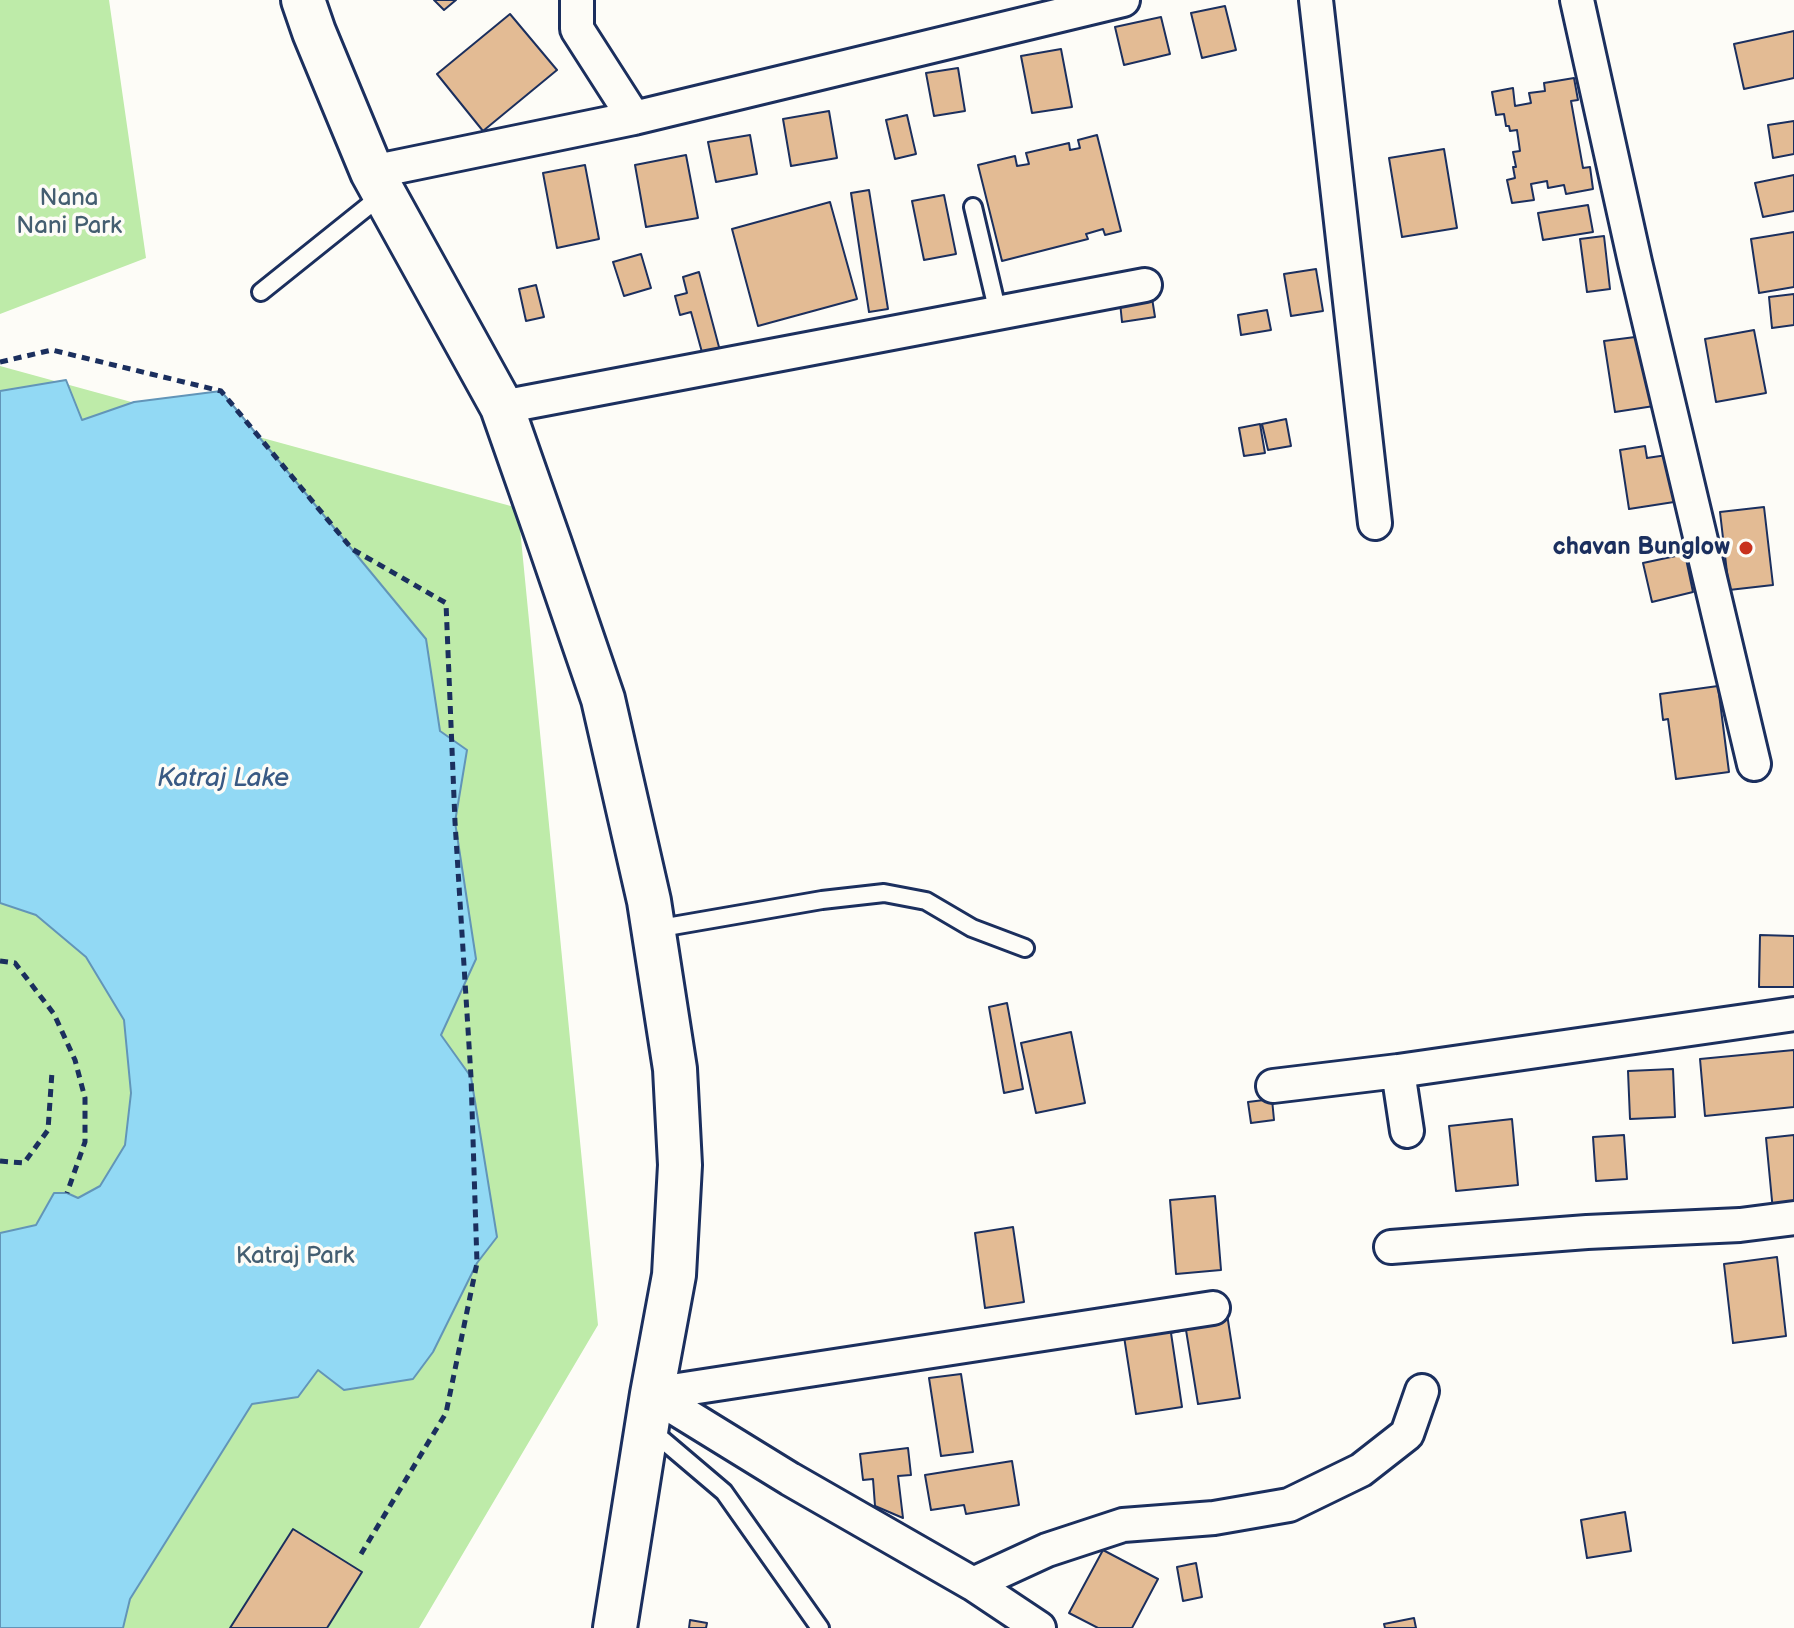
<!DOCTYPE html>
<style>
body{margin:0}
canvas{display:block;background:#fdfcf7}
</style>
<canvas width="1794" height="1628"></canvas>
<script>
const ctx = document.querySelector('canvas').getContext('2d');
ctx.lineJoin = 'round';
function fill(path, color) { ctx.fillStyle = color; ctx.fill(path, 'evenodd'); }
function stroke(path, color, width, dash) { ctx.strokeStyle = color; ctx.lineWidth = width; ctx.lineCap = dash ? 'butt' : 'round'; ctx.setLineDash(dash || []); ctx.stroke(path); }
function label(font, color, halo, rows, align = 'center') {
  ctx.font = font + ' "Balsamiq Sans",sans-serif'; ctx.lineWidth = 7; ctx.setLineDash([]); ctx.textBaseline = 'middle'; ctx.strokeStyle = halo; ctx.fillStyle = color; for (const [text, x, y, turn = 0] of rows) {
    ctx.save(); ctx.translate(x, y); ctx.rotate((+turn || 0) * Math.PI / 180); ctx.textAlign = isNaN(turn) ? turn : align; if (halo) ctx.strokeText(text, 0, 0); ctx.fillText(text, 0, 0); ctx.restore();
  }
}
const green = new Path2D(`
 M0 0H109L146 258 0 314Z
 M0 366 518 508 598 1325 419 1628H0Z`);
const water = new Path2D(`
 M66 380 82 420 134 402 221 391 426 639 440 731 467 750 455 822 476 959 441 1035 471 1077 497 1237 477 1263 433 1352 413 1379 344 1390 318 1370 298 1397 252 1404 130 1599 123 1628H0V1233L36 1225 54 1193H67L78 1198 100 1186 125 1145 131 1093 124 1020 86 957 36 915 0 903V391Z`);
const building = new Path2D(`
 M434 0H456L444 10Z
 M1225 6 1236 50 1202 58 1191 13Z
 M510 14 557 70 483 131 437 74Z
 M1161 17 1170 54 1124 65 1115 27Z
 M1794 31V78L1744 89 1734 44Z
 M1061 49 1072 107 1032 113 1021 56Z
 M958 68 965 111 934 116 926 73Z
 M1574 78 1578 100 1571 101 1583 168 1590 167 1593 189 1566 194 1564 185 1548 188 1547 181 1531 184 1534 200 1512 203 1507 180 1515 178 1513 167H1516L1513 152 1520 151 1517 130 1510 131 1509 126H1506L1504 114 1496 115 1492 92 1513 88 1515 106 1531 103 1529 93 1545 91 1544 83Z
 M829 111 837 158 791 166 783 119Z
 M907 115 916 154 895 159 886 120Z
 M1794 121V154L1773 158 1768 125Z
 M750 135 757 174 716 182 708 142Z
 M1097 135 1121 231 1105 235 1103 229 1086 234 1088 239 1002 261 978 165 1015 156 1017 166 1029 164 1026 153 1069 143 1070 150 1080 148 1078 140Z
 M1444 149 1457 228 1402 237 1389 158Z
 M686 155 698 218 646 227 635 165Z
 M585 165 599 239 557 248 543 173Z
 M1794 175V211L1763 217 1755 183Z
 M869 190 888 309 869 312 851 193Z
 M944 195 956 254 924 260 912 201Z
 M830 202 857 299 758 326 732 229Z
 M1588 205 1593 232 1543 240 1538 213Z
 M1794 232V287L1759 293 1751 239Z
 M1604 236 1610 289 1587 292 1580 239Z
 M641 254 651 288 624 296 613 262Z
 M1316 269 1323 311 1291 316 1284 274Z
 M699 272 723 362 706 367 691 312 680 315 675 296 687 293 683 277Z
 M536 285 544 317 526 321 519 289Z
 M1794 294V325L1772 328 1769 297Z
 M1152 298 1155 317 1122 322 1120 302Z
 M1267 310 1271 330 1241 335 1238 315Z
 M1754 330 1766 393 1716 402 1705 339Z
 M1643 336 1654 406 1615 412 1604 341Z
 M1286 419 1291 446 1268 450 1262 424Z
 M1260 424 1265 453 1244 456 1239 428Z
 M1645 446 1647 458 1667 455 1674 502 1629 509 1620 450Z
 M1764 507 1773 585 1729 590 1720 512Z
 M1685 554 1693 592 1652 602 1643 563Z
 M1718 686 1729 772 1676 779 1668 719 1663 720 1660 694Z
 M1760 935 1794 936V987H1759Z
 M1007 1003 1023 1089 1004 1093 989 1007Z
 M1071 1032 1085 1103 1036 1113 1021 1043Z
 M1794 1050V1107L1705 1116 1700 1059Z
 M1673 1069 1675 1117 1630 1119 1628 1071Z
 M1272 1099 1274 1120 1251 1123 1248 1102Z
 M1512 1119 1518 1185 1456 1191 1449 1126Z
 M1624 1135 1627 1179 1596 1181 1593 1137Z
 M1794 1135V1209L1773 1211 1766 1138Z
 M1215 1196 1221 1270 1176 1274 1170 1200Z
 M1013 1227 1024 1302 985 1308 975 1233Z
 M1777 1257 1786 1336 1733 1343 1724 1264Z
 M1227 1314 1240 1398 1198 1404 1186 1330 1171 1333 1182 1407 1136 1414 1123 1330Z
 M961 1374 973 1452 941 1456 929 1378Z
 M908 1448 911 1475 898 1476 903 1518 875 1506 873 1479 863 1480 860 1454Z
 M1012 1461 1019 1505 966 1514 964 1505 931 1510 925 1475Z
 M1625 1512 1631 1551 1587 1558 1581 1520Z
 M293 1529 362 1572 327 1628H230Z
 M1103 1550 1158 1579 1132 1628H1098L1069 1613Z
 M1196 1563 1202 1597 1183 1601 1177 1567Z
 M1414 1618 1416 1628H1385L1384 1624Z
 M690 1620 707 1623 706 1628H689Z`);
const path = new Path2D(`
 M0 362 52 350 221 391 352 549 446 603 455 822 471 1077 477 1263 446 1413 361 1554
 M0 961 15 963 54 1014 75 1060 85 1098V1142L67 1193
 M0 1161 24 1163 48 1130 52 1072`);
const service = new Path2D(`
 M973 207 998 313
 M261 292 382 195
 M655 929 822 900 884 893 926 901 972 928 1025 948
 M651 1430 724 1492 820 1628`);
const minor = new Path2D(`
 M577 0V29L634 118
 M1316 0 1375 523
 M1577 0 1635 262 1754 764
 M372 172 634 118 1123 0
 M502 407 1145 285
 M1398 1071 1407 1131
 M1273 1086 1398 1071 1794 1014
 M1391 1247 1587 1232 1740 1225 1794 1218
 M652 1394 790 1479 973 1584 1047 1550 1123 1525 1214 1518 1289 1505 1361 1470 1407 1434 1422 1391
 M652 1394 1213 1308
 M973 1584 1039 1628`);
const tertiary = new Path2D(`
 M303 0 314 32 372 172 502 407 550 544 603 699 649 901 675 1069 680 1165 674 1275 652 1394 615 1628`);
const markers = [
 [1746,548,8,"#c8321e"]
];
const parkNames = [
 ["Nana",69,199],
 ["Nani Park",69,227],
 ["Katraj Park",295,1257]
];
const poiNames = [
 ["chavan Bunglow",1730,548]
];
const waterNames = [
 ["Katraj Lake",223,779]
];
fill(green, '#beeba9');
fill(water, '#92d9f4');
stroke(water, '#6295b8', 2);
fill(building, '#e3bb94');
stroke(building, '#1b2f5e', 2);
stroke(service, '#1b2f5e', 22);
stroke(minor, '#1b2f5e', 38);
stroke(tertiary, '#1b2f5e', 48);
stroke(path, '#1b2f5e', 5, [8, 6]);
stroke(service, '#fdfcf7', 16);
stroke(minor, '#fdfcf7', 32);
stroke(tertiary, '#fdfcf7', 42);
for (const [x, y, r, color] of markers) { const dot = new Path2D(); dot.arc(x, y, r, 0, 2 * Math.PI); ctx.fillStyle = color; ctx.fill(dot); stroke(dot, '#fdfcf7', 3); }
label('24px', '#445e71', '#fdfcf7', parkNames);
label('bold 24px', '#1b2f5e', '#fdfcf7', poiNames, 'right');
label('italic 26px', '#395a84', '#fdfcf7', waterNames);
</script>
